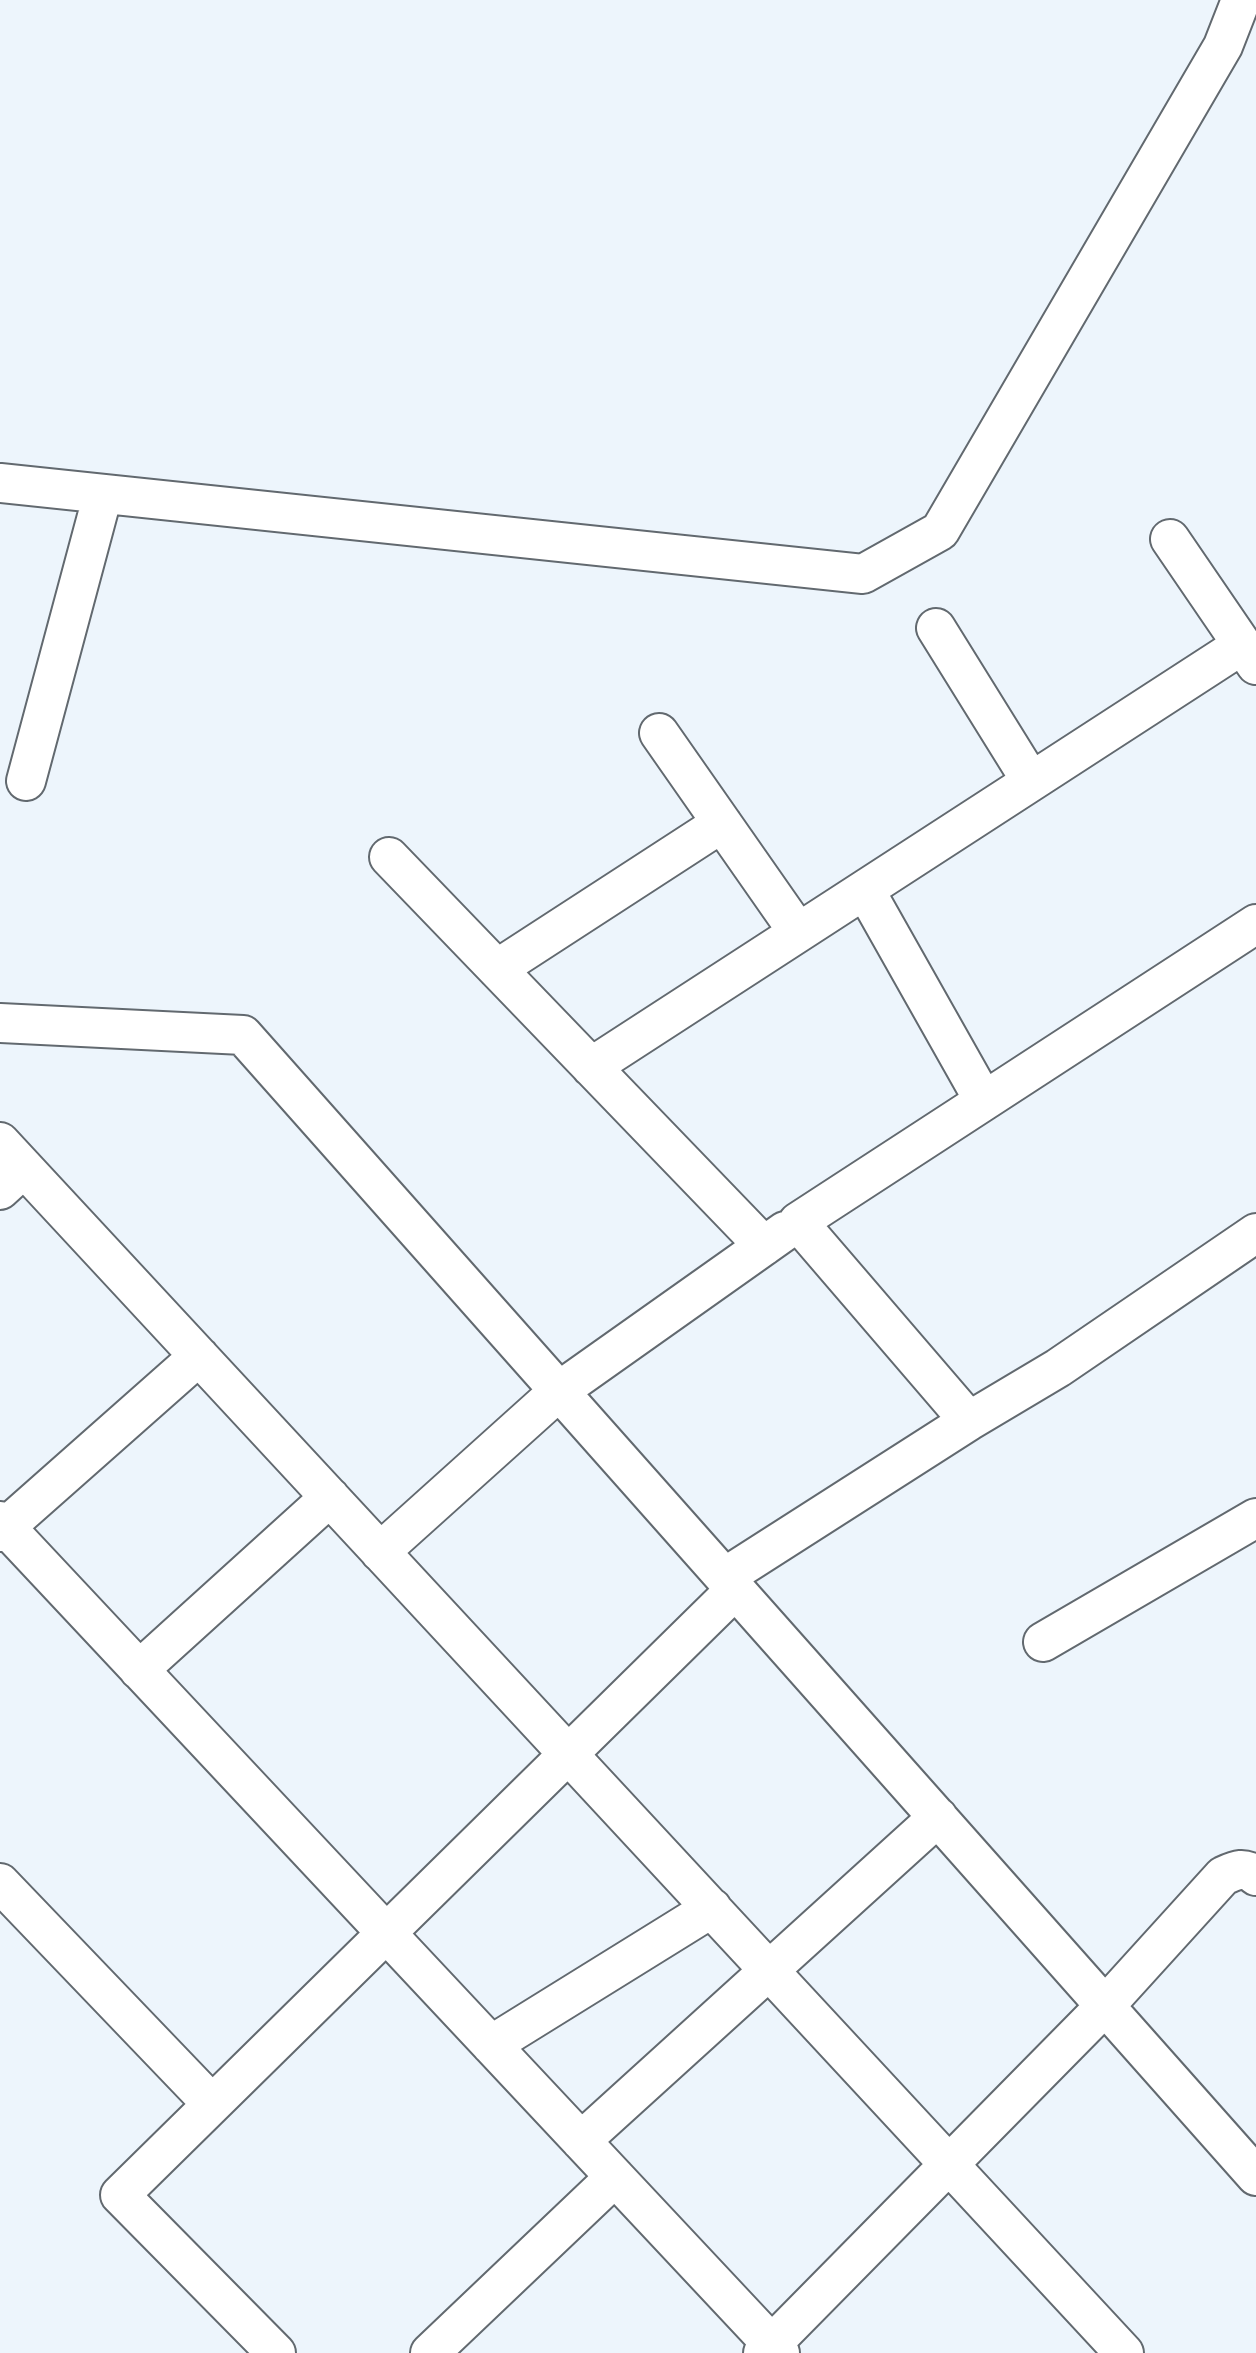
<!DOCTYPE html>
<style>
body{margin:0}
canvas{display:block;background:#edf5fc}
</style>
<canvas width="1256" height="2353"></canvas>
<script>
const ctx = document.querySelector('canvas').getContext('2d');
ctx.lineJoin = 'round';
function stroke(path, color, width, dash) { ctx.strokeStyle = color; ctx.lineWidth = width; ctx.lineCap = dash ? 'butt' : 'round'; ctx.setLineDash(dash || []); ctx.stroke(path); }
const minor = new Path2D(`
 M0 483 863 574 940 531 1223 46 1241 0
 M1170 539 1256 665
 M936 628 1031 781
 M659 733 798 932
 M26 781 103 494
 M389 857 764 1246
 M865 890 984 1101
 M1256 924 798 1222 969 1421 1058 1368 1256 1233
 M497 969 722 823
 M0 1023 243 1035 1256 2176
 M591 1067 1242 645
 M0 1142 1124 2353
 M0 1190 24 1168
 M0 1521 780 2353
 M0 1532 199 1356
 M380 1552 559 1391 785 1231
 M725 1577 969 1421
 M1043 1642 1256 1518
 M139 1670 330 1497
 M0 1883 212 2104
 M491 2045 712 1908
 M581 2141 938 1817
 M276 2353 120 2195 735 1590
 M430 2353 615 2177
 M763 2353 1105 2006 1223 1876C1236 1870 1244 1866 1256 1876`);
stroke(minor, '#62696f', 42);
stroke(minor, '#fff', 38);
</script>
